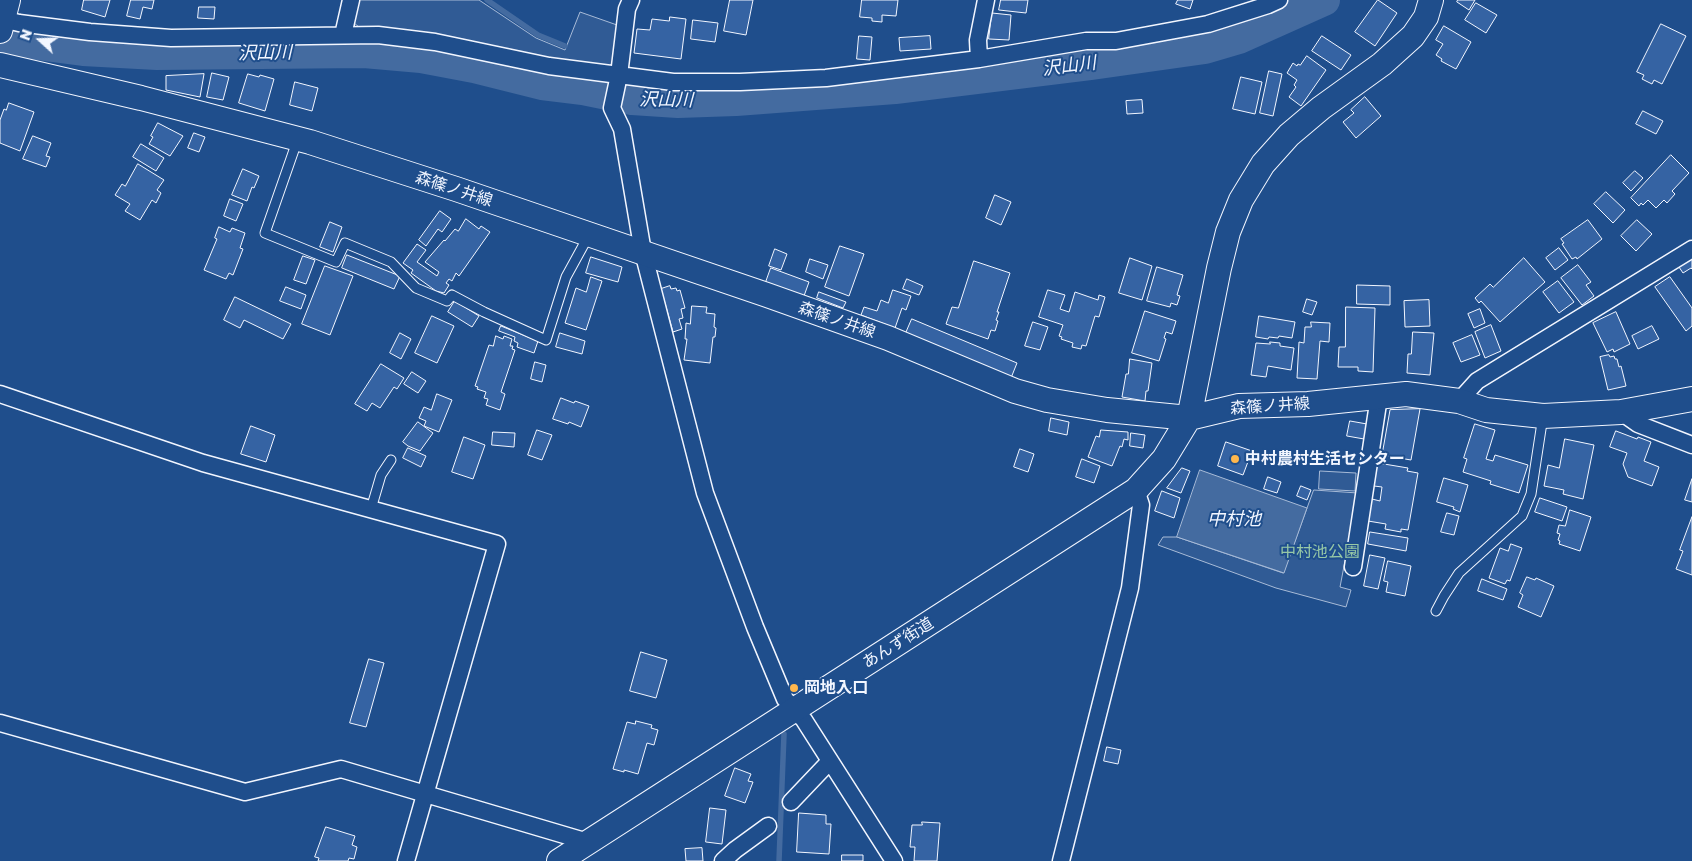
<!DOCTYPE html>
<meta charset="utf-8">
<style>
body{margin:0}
#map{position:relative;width:1692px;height:861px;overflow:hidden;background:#1f4e8c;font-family:"Golos Text",sans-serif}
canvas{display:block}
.north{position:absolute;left:15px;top:15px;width:50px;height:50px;-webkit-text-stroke:4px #1f4e8c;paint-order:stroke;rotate:290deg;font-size:14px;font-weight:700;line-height:20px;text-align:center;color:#f2f6ff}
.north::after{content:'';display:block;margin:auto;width:18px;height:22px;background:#f2f6ff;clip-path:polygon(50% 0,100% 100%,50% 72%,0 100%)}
</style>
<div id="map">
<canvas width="1692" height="861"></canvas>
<div class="north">N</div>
</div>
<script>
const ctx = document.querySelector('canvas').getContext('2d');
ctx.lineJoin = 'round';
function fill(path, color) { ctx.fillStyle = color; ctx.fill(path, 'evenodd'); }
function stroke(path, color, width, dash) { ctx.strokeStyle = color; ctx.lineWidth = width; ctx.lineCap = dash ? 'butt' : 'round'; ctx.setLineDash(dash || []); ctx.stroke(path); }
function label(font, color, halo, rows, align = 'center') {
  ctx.font = font + ' "Golos Text","Noto Sans JP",sans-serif'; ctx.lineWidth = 4; ctx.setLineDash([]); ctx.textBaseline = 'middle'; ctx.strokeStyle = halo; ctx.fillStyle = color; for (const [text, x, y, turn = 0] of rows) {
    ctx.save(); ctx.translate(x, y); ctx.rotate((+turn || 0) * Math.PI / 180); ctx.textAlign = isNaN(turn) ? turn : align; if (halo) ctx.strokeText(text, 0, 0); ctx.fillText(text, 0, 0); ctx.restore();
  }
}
const built = new Path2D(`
 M360 0H479L536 38 565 50 580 12 617 25 613 61 611 65 608 67H594L440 36 359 27 354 23Z
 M1320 471 1356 473 1355 491 1319 489Z
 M1314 490 1358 493 1340 587 1351 590 1346 607 1276 588 1158 545 1163 537H1177L1283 573Z`);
const water = new Path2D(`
 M1200 470 1307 508 1284 573 1177 537Z`);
const stream = new Path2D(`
 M487 0 538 35 565 46
 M779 861 784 734`);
const river = new Path2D(`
 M0 39 83 50 157 54 364 52 421 57 474 67 542 84 583 89 632 99 678 102 736 100 895 88 1090 64 1205 48 1239 38 1324 0`);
const building = new Path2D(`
 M84 0H110L105 17 82 10Z
 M131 0H154L152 9 143 7 140 19 127 16Z
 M730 0H753L746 35 724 31Z
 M862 0H898L896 16 882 15V22L872 21V18L860 17Z
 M1001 0H1028L1026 13 999 10Z
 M1178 0H1193L1190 9 1176 4Z
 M1378 0 1397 13 1375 46 1355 32Z
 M1458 0H1475L1469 10 1457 2Z
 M1476 3 1497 15 1486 33 1465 20Z
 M199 7H215L214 19 198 18Z
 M992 13 1011 15 1009 40 989 39Z
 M670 17 686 19 681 59 634 53 637 29 650 30 652 19 669 21Z
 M693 20 718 23 715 42 691 39Z
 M1661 24 1686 36 1662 84 1654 80 1652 84 1642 79 1644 75 1637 72Z
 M1444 26 1471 42 1456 69 1441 61 1442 59 1436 55 1443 44 1436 40Z
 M859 36 872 37 870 60 857 59Z
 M930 36 931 49 900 51 899 38Z
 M1322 36 1351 55 1341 70 1312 51Z
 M1307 56 1326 70 1301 106 1289 97 1296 87 1294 85 1297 80 1287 73 1293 63 1297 66 1298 64 1300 65Z
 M1269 71 1282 74 1273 116 1260 113Z
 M212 73 229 77 223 100 207 97Z
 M204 74 200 97 166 90V76Z
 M248 74 259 77 260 75 274 79 265 111 239 103Z
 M1241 77 1262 82 1255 114 1233 109Z
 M295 82 318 88 312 111 290 105Z
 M1365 97 1381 116 1356 138 1343 122 1354 113 1351 110Z
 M1142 100 1143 113 1127 114 1126 101Z
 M9 103 34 112 20 151 0 143V120L4 109 6 110Z
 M1643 111 1663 121 1656 134 1636 124Z
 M158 123 183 136 170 156 149 144 153 137 151 136Z
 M194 133 205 137 199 152 188 148Z
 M33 136 51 143 46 156 50 157 46 167 23 159Z
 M141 144 164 158 156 171 133 157Z
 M1671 155 1689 173 1672 191 1675 194 1667 203 1664 200 1656 208 1648 200 1643 205 1641 203 1639 206 1631 198Z
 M138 164 164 180 157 190 161 193 156 203 152 200 140 220 125 211 130 204 115 195 122 184 125 186Z
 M243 169 259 176 254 188 252 187 247 201 232 195Z
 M1635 171 1643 178 1631 191 1623 183Z
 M1606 192 1625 210 1613 223 1594 204Z
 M995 195 1011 202 1001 225 986 218Z
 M230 199 243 204 236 221 224 216Z
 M440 211 451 219 442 232 438 229 426 246 419 240Z
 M466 219 479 229 481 226 490 232 459 276 456 273 452 281 449 279 446 283 449 285 444 293 436 291 411 273 413 270 403 263 417 244 426 250 417 262 437 276 439 272 425 262 444 240 445 241 455 229 458 231Z
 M1588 220 1602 239 1577 259 1576 257 1572 259 1562 244 1564 243 1561 239Z
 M1637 220 1652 234 1636 251 1621 236Z
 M330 222 342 227 333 252 320 247Z
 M219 227 230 232 232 228 245 233 240 248 243 249 233 275 229 273 226 279 204 270 217 239 215 238Z
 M840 246 864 254 849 296 825 287Z
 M1559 248 1568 260 1555 270 1546 258Z
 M775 249 787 254 781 270 769 266Z
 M347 255 400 276 394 289 342 268Z
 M303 256 315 260 306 284 294 280Z
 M591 257 622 267 618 282 586 273Z
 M1692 257V269L1691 268 1683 273 1679 267Z
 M1130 258 1152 266 1142 300 1119 293Z
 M1524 258 1545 282 1500 322 1481 301 1479 303 1475 298 1490 284 1493 287Z
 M810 259 828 265 823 279 806 272Z
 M974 261 1010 273 997 312H999L996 320 998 321 995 331 991 330 988 339 946 324 952 307 958 308Z
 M1578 265 1591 282 1586 285 1594 296 1582 305 1561 278Z
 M325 266 353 276 330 335 302 324Z
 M1157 267 1183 275 1177 295 1180 296 1177 305 1171 303 1170 307 1147 301Z
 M771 268 809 282 804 296 766 282Z
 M591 277 602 281 586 330 565 323 576 288 586 292Z
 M1670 277 1692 308V326L1686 331 1655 287Z
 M907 279 923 286 919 295 903 289Z
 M1558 281 1574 302 1559 313 1543 292Z
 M1357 285 1390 286V305L1357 304Z
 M670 286 671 289 676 288 677 291 680 290 685 308 681 309 683 318 679 319 682 329 673 332 661 289Z
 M286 287 306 295 301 309 280 301Z
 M893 290 911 296 906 310 902 308 895 328 861 315 864 307 877 311 881 300 888 303Z
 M1048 290 1065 295 1060 309 1069 312 1075 292 1098 300 1099 295 1105 297 1099 317 1095 316 1086 346 1082 345 1081 349 1072 347 1073 343 1061 339 1062 337 1059 336 1063 325 1039 317Z
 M819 292 846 302 843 308 817 298Z
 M235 297 291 324 283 339 244 320 240 328 224 320Z
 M1307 299 1317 302 1312 315 1303 312Z
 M1429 300 1430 326 1405 327 1404 301Z
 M455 301 479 316 472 327 448 312Z
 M692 306 707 307 706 313 715 314 714 327 716 328 715 337H713L710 363 684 360 687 339H685L686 323 690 324Z
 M1346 307 1375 308 1373 372 1358 371V367H1338L1339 347H1345Z
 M1480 309 1485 323 1474 328 1468 314Z
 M1145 311 1176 321 1172 334 1166 332 1164 338 1166 339 1159 361 1132 353Z
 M1616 312 1630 344 1614 352 1613 349 1607 352 1593 323Z
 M432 316 454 326 437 363 415 353Z
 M1259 316 1295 322 1292 338 1279 336 1278 338 1269 337 1268 339 1256 337Z
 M912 319 1017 363 1011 378 906 333Z
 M1033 322 1048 327 1040 350 1025 346Z
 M1311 322 1330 323 1329 342 1320 341 1317 379 1297 378 1299 342 1304 343 1305 327H1311Z
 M1491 325 1501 351 1485 358 1475 332Z
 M501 326 538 341 534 353 517 347 518 343 514 341 515 337 499 331Z
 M1652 326 1659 339 1638 349 1632 336Z
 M1413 332 1434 333 1430 375 1407 373 1408 354H1411Z
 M400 333 411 339 401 359 390 353Z
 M560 333 585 341 582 354 556 347Z
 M1472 335 1480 355 1461 362 1453 343Z
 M496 336 503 339 504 336 512 339 510 346H513L512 349 515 350 501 392 505 394 500 410 486 405 488 399 484 398 486 392 477 389 478 387 475 386 489 345 493 346Z
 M1270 342 1280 343V346L1294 348 1291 370 1268 366 1266 377 1251 375 1256 343 1270 344Z
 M1609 355 1610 357 1614 356 1615 359H1617L1619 367 1621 366 1626 386 1608 390 1600 357Z
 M1130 359 1152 363 1148 391H1146L1145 401 1122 397 1126 374H1128Z
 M535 362 546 365 542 382 531 379Z
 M381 364 404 378 397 389 394 387 380 408 372 403 367 411 355 404Z
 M412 372 426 381 418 393 404 384Z
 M437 394 452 400 439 432 424 426 426 421 419 418 424 407 431 410Z
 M561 398 574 403 575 401 589 406 581 427 569 422 568 424 553 419Z
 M1420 409 1411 460 1382 455 1390 410Z
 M1051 418 1069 422 1067 435 1049 431Z
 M1350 421 1367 424 1364 439 1347 436Z
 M418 422 433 433 420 451 408 446 403 442Z
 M1475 424 1495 430 1486 459 1493 461 1495 455 1528 465 1519 493 1490 484 1491 481 1463 472 1467 459 1464 458Z
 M251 426 275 435 266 462 241 454Z
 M537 430 552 435 542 460 528 455Z
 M1101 430 1128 432V440L1124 439 1122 447 1120 446 1112 466 1088 457 1096 436 1099 437Z
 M1616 431 1637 439 1638 437 1651 442 1644 461 1659 467 1652 486 1628 477 1623 464 1627 453 1610 447Z
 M493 432 515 433 514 447 492 445Z
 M1131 433 1145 435 1143 448 1130 446Z
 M464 437 485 445 473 479 452 472Z
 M1565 439 1594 445 1583 499 1563 494 1564 490 1544 486 1548 465 1559 468Z
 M1226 442 1252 451 1243 475 1218 466Z
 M408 448 426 456 421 467 403 458Z
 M1020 449 1034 454 1028 472 1014 467Z
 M1082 459 1100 466 1094 483 1076 477Z
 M1378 463 1408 468 1407 471 1418 473 1408 530 1401 529V532L1385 529 1386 524 1368 521 1372 499 1380 501 1382 487 1374 486Z
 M1182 468 1190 471 1181 493 1167 488Z
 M1268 477 1281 482 1277 493 1264 489Z
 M1444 478 1468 485 1460 512 1453 509 1454 507 1437 502Z
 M1692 479V502L1685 500Z
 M1301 486 1311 490 1307 500 1297 496Z
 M1162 491 1180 498 1174 518 1155 511Z
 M1540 498 1567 507 1562 521 1535 512Z
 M1570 510 1591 517 1580 551 1559 544 1560 541 1558 540 1560 534 1557 533 1559 525 1565 526Z
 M1447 513 1459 516 1454 535 1441 532Z
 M1692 517V575L1676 569 1683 551 1680 550Z
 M1370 532 1408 538 1406 551 1368 544Z
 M1511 544 1522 548 1510 581 1507 580 1505 584 1489 578 1500 548 1508 551Z
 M1370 555 1385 558 1378 589 1364 586Z
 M1388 561 1411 566 1405 596 1386 592 1388 582 1384 581Z
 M1527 577 1535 580 1536 578 1554 586 1541 617 1518 607 1523 595 1520 593Z
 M1482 579 1507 589 1503 600 1478 591Z
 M641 652 667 660 656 698 630 691Z
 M369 659 384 663 366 727 350 723Z
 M636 721 652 725 651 728 658 730 654 745 647 743 638 774 624 770V772L613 769 627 722 635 724Z
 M1107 747 1121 750 1118 764 1104 761Z
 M735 768 751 774 748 781 753 782 745 803 725 796Z
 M710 808 726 810 722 844 706 842Z
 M799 813 826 815V824H831L829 854 797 852Z
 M922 822 940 823 937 861H914L915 847H910L912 825H922Z
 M326 827 355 836 352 845 357 847 354 859 349 858 348 861H318L319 858 315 857Z
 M702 848 703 861H686L685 849Z
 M842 855H863V861H842Z`);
const lane = new Path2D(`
 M294 150 265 233 336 262 345 243 391 262 416 288 447 301 452 295 484 312 546 340 566 277 589 235
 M371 509 381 475 391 460
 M1436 611 1444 596 1459 573 1522 516 1531 494 1543 416`);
const street = new Path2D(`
 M631 0 627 9 619 75 612 108 622 129 643 252 705 493 755 627 785 699 804 720 894 861
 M2 19 19 23 90 32 171 38 378 35 435 42 549 66 673 82H740L826 78 979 59 1086 41H1116L1208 24 1268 5 1279 0
 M343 35 351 0
 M979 59 978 40 986 0
 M0 394 203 463 497 544 406 861
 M1459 401 1477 381 1692 249
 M1621 412 1638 424 1692 445
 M1353 567 1379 397
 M0 723 245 792 341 769 588 842
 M791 802 830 761
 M723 861 735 850 768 826
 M1061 861 1130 588 1141 505 1136 490`);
const secondary = new Path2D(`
 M0 31 8 0
 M0 65 141 98 310 142 456 189 767 295 888 338 1015 391 1047 400 1107 410 1189 418 1239 406 1308 404 1406 394 1459 401 1486 410 1543 416 1621 412 1692 399
 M559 861 1136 490 1164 459 1189 418 1219 268 1228 232 1241 200 1263 164 1289 135 1321 108 1382 64 1413 36 1426 17 1431 0`);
const markers = [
 [1235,459,5,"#ffb74d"],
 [794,688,5,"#ffb74d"]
];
const streetNames = [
 ["森篠ノ井線",454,189,18],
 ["森篠ノ井線",837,320,19],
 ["森篠ノ井線",1270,406,-4],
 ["あんず街道",898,643,-32]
];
const poiNames = [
 ["中村農村生活センター",1245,459],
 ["岡地入口",804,688]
];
const parkNames = [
 ["中村池公園",1320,552]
];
const waterNames = [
 ["沢山川",265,53,-1],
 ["沢山川",1069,66,-7],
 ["沢山川",666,100,1],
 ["中村池",1234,519]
];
fill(built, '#305b95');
stroke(built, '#a8bbd7', 1);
fill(water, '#446ba0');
stroke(water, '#a8bbd7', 1);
stroke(stream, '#446ba0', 5.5);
stroke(river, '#446ba0', 32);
fill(building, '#3563a3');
stroke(building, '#f2f6ff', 1);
stroke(lane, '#f2f6ff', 11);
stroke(street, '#f2f6ff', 19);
stroke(secondary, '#f2f6ff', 26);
stroke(lane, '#1f4e8c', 9);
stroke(street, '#1f4e8c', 16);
stroke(secondary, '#1f4e8c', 24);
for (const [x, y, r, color] of markers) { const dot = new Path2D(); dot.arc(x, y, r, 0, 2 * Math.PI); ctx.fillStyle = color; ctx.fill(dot); stroke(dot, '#1f4e8c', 2); }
label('16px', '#f2f6ff', '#1f4e8c', streetNames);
label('bold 16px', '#f2f6ff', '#1f4e8c', poiNames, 'left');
label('16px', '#97c8a6', '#1f4e8c', parkNames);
label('italic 18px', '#f2f6ff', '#1f4e8c', waterNames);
</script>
